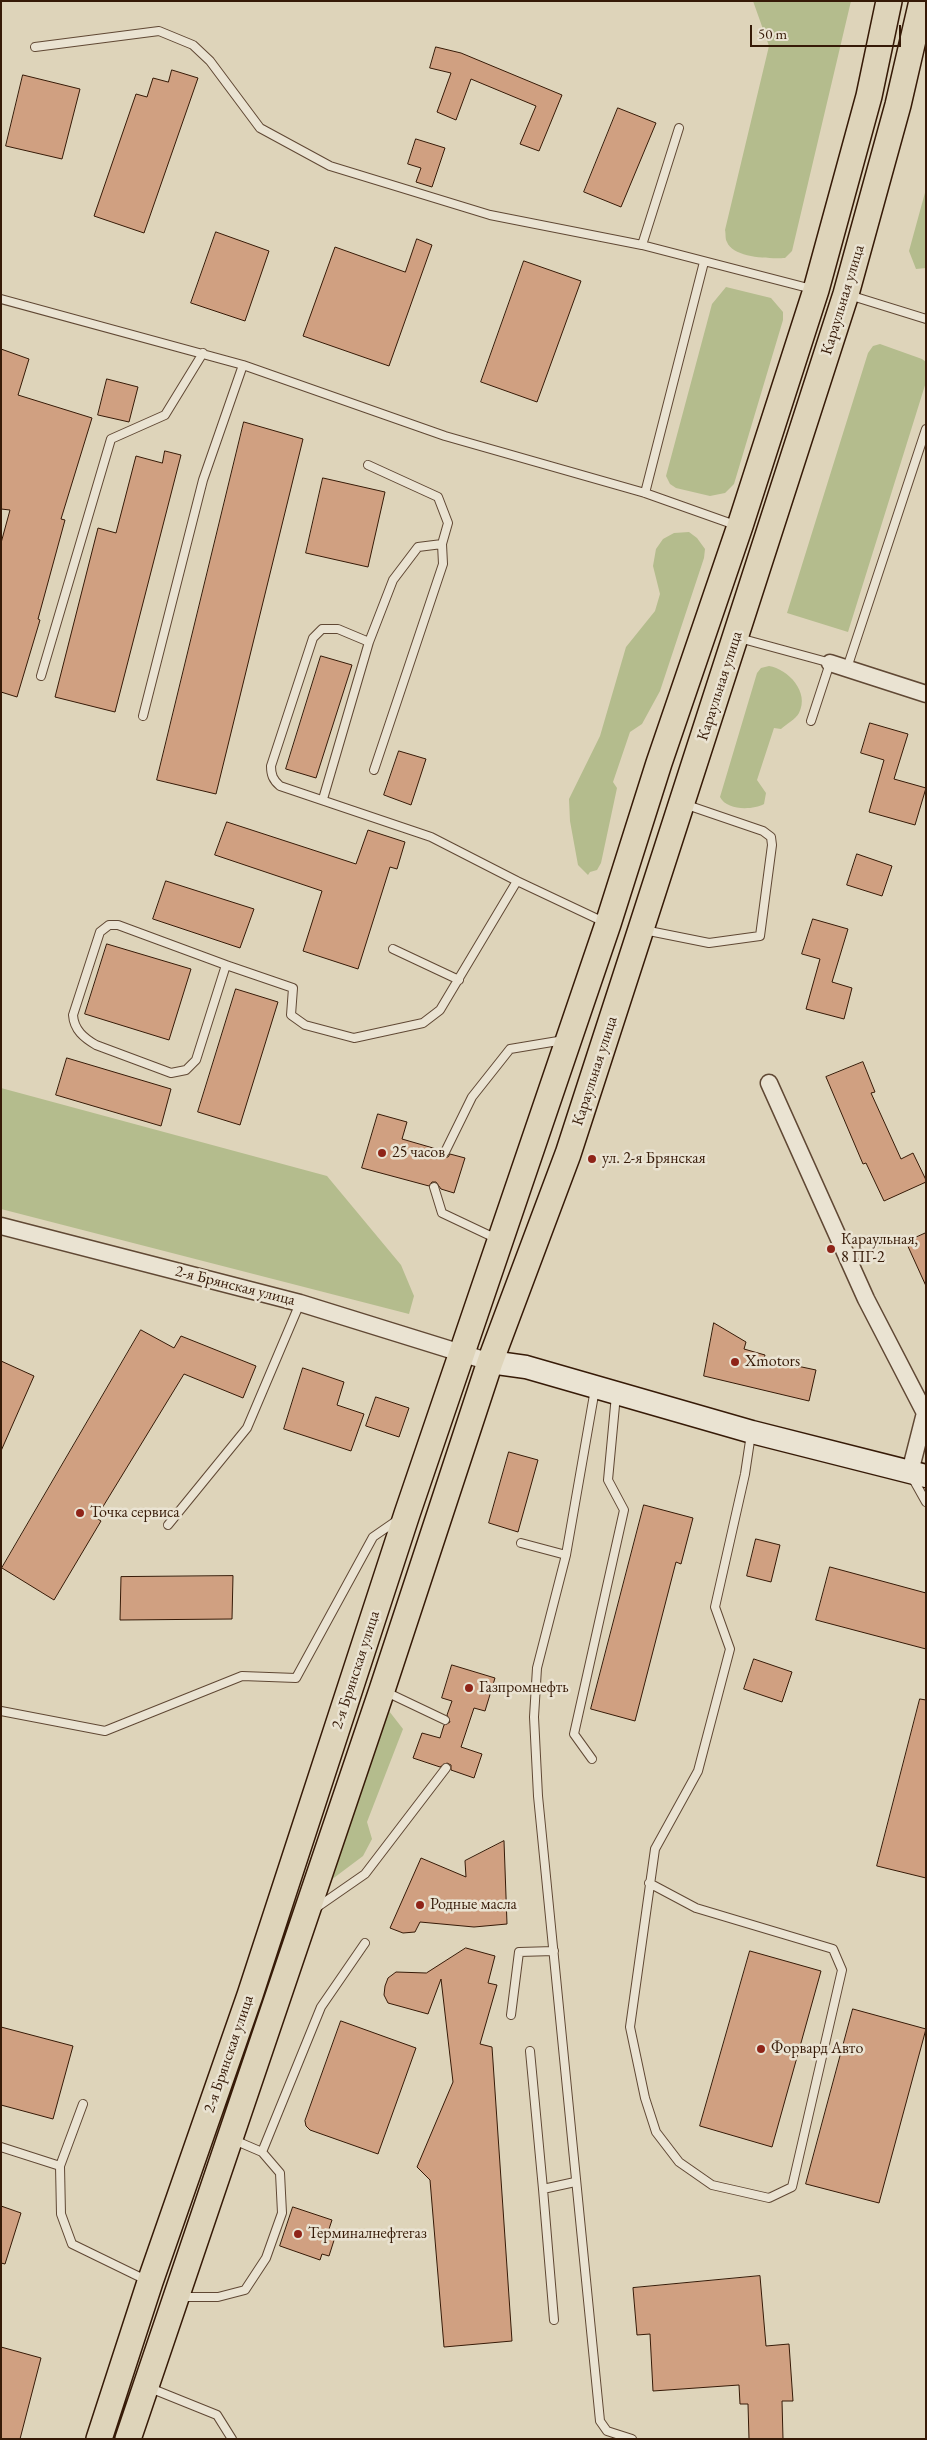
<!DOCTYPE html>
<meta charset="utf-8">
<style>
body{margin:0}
#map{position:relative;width:927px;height:2440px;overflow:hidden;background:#ded4ba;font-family:"EB Garamond",serif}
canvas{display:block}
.frame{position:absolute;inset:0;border:2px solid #361a07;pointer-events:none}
.scale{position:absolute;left:750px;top:25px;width:151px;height:22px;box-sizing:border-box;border:2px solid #361a07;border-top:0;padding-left:6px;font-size:15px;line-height:18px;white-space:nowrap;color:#361a07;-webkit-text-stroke:4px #eae3d2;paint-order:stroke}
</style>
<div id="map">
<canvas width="927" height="2440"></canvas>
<div class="frame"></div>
<div class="scale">50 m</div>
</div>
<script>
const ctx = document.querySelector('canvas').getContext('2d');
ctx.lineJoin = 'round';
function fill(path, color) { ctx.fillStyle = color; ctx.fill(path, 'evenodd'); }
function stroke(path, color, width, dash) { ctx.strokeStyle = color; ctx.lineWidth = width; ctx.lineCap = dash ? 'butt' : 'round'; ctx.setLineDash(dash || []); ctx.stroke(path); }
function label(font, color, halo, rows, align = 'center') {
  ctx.font = font + ' "EB Garamond",serif'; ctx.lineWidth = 5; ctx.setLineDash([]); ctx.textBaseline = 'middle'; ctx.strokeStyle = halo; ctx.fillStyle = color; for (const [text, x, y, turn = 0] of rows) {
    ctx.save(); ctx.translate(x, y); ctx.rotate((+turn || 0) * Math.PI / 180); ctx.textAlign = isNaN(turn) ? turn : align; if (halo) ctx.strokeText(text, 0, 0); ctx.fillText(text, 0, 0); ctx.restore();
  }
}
const green = new Path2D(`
 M753 1H851L792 251 785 258C771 259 733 258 727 242 725 239 726 234 725 230L769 46Z
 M926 189V268L916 269 909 251Z
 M726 287 771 298 783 312V320L734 484 725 493 710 496 676 488 670 484 666 476 712 304Z
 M880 344 922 359 926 362V382L848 632 787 613 868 353 873 346Z
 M689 532 697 538 705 549 704 558 660 691 642 724 630 732 613 782 617 788 601 863 597 870 590 872 588 875 578 865 570 821 569 799 600 736 626 647 655 611 660 594 653 566 656 549 663 539 674 533Z
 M769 666C788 669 810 692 799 713 796 719 785 725 781 729L774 728 757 780 766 793 764 804C753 810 727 811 720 797L757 673 761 668Z
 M1 1088 327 1176 401 1265 414 1296 409 1314 1 1209Z
 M389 1711 403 1729 367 1822 372 1839 363 1856 331 1880Z`);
const building = new Path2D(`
 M436 47 461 53 562 95 539 151 520 144 536 106 471 79 456 120 437 112 451 73 430 68Z
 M172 70 198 78 144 233 94 216 136 94 147 97 153 78 168 82Z
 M23 75 80 89 62 159 6 146Z
 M618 108 656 123 621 207 584 192Z
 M416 139 445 148 432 187 416 182 421 168 408 164Z
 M216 232 269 251 245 321 191 303Z
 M417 239 432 245 389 366 303 336 335 247 405 272Z
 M524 261 581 281 537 402 481 382Z
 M1 349 29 359 18 395 92 418 61 519 65 520 38 619 40 620 17 697 1 692V543L10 510 1 509Z
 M107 379 138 387 129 422 98 415Z
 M244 422 303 439 216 794 157 780Z
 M165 451 181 455 115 712 55 697 98 528 116 533 136 456 162 463Z
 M323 478 385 492 368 567 306 553Z
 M321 656 352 665 316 778 286 769Z
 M870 723 908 734 894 779 926 788 915 825 869 812 884 760 861 753Z
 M399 751 426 759 411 805 384 795Z
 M227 822 356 864 368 830 405 842 397 869 390 867 358 969 303 951 322 891 215 855Z
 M857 854 892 866 882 896 847 885Z
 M166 881 254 909 240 948 153 919Z
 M813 919 848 929 832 982 852 988 844 1019 806 1009 820 959 802 954Z
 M107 944 191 969 169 1040 85 1014Z
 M236 989 278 1002 240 1125 198 1112Z
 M67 1058 171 1089 161 1126 56 1095Z
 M863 1062 875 1092 871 1093 901 1159 913 1153 926 1180V1182L884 1201 866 1163 863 1164 826 1077Z
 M378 1114 407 1122 402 1139 440 1150 443 1157H448L450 1154 465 1158 454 1193 441 1189 436 1182H432L429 1186 362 1168Z
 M926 1233V1286L906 1242Z
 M714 1323 746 1342 744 1349 765 1355 764 1359 816 1370 809 1401 704 1376Z
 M141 1330 174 1348 181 1336 256 1366 243 1398 184 1374 96 1518 101 1521 54 1600 2 1568Z
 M1 1361 34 1376 1 1451Z
 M303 1368 344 1382 337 1405 364 1414 351 1451 284 1429Z
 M376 1397 409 1408 399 1437 366 1426Z
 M509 1452 538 1460 518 1532 489 1523Z
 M644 1505 693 1518 681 1564 676 1562 635 1721 591 1709Z
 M756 1539 780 1545 771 1582 747 1576Z
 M830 1567 926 1593V1649L816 1620Z
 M233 1576 232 1619 120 1620 121 1577Z
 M754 1659 792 1672 782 1702 744 1689Z
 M452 1665 495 1678 485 1711 474 1708 461 1747 482 1754 474 1778 451 1770V1765L447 1763 440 1767 413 1758 422 1733 440 1738 444 1725 450 1722 447 1715 452 1701 442 1698Z
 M920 1699 926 1700V1878L877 1866Z
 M504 1841 507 1924 474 1927 420 1922 415 1932 403 1933 390 1928 421 1858 466 1877 465 1861Z
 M466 1948 495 1956 488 1983 497 1985 480 2044 492 2047 512 2341 444 2347 430 2180 417 2167 453 2082 441 1979 428 2014 388 2003 384 1995 385 1986 388 1978 396 1972 426 1973Z
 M750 1951 821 1971 772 2147 700 2126Z
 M853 2009 926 2029 879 2203 806 2184Z
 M341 2021 416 2048 378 2154 310 2130 306 2126 305 2121Z
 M1 2027 73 2046 53 2119 1 2105Z
 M1 2206 21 2213 5 2264 1 2263Z
 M293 2207 332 2220 328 2232 336 2234 329 2256 322 2254 320 2260 280 2246Z
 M760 2276 766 2346 789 2344 793 2401H782L783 2439H749L748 2404H740L739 2385 653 2391 650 2334 637 2335 633 2288Z
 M1 2347 41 2358 20 2439H1Z`);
const lane = new Path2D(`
 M35 47 159 31 193 45 210 61 260 128 330 166 490 215 642 245 812 289
 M642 245 679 128
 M849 295 926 319
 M1 299 243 365 445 436 645 493 738 526
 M645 493 704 262
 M739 638 831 663
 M369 642 338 629H322L313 638 271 766C271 775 273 780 280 786L431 837 517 881 604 922
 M847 668 926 429
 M41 676 111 439 165 415 203 353
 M143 716 203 480 243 365
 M811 721 830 663
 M374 770 443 564 442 544
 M323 799 369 642 393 580 418 547 442 544 448 523 438 497 368 465
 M644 930 709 943 760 936 772 845 771 837 763 831 684 804
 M393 949 459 980
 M226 965 118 925H109L100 932 73 1015C74 1030 84 1038 96 1045L171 1073 186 1070 196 1060 226 965 293 988 291 1015 305 1025 354 1038 423 1023 440 1010 517 881
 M445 1152 472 1097 510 1049 564 1040
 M434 1187 442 1213 497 1239
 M595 1389 566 1555 537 1668 534 1717 538 1796 600 2421 607 2431 632 2439
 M912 1477 926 1502
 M168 1525 247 1428 300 1303
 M521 1543 566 1555
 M384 1691 445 1720
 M1 1711 105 1731 242 1676 296 1678 373 1537 399 1519
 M592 1759 574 1734 624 1510 608 1480 616 1395
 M649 1883 696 1908 833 1949 842 1970 792 2187 769 2198 712 2185 679 2162 656 2132 645 2098 630 2027 655 1849 698 1771 730 1649 715 1607 745 1474 751 1434
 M316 1908 365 1874 446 1768
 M511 2015 519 1952 554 1951
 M530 2051 543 2189 575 2182
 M1 2147 60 2166 61 2214 72 2244 148 2281
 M262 2152 321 2007 365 1943
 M60 2166 83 2104
 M543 2189 554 2320
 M181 2297H218L245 2290 266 2258 282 2213 280 2173 262 2152 234 2140
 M150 2388 217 2415 232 2439`);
const street = new Path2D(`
 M830 663 926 694
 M769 1083 866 1299 925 1413 910 1472
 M1 1226 300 1303 490 1362`);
const secondary = new Path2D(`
 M490 1362 526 1367 752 1432 926 1476`);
const primary = new Path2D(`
 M99 2439 150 2282 250 1995 407 1514 608 924 659 763 740 526 816 290 869 96 889 1
 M128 2439 382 1690 490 1362 568 1154 641 929 846 294 898 105 922 1`);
const markers = [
 [382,1153,5,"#8f2418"],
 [592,1159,5,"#8f2418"],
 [831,1249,5,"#8f2418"],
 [735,1362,5,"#8f2418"],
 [80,1513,5,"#8f2418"],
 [469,1688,5,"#8f2418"],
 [420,1905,5,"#8f2418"],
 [761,2049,5,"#8f2418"],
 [298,2234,5,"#8f2418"]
];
const streetNames = [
 ["Караульная улица",843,300,-73],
 ["Караульная улица",720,686,-72],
 ["Караульная улица",595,1071,-72],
 ["2-я Брянская улица",235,1286,14],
 ["2-я Брянская улица",356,1670,-72],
 ["2-я Брянская улица",229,2054,-71]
];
const poiNames = [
 ["25 часов",392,1153],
 ["ул. 2-я Брянская",602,1159],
 ["Караульная,",841,1240],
 ["8 ПГ-2",841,1258],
 ["Xmotors",745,1362],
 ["Точка сервиса",90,1513],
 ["Газпромнефть",479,1688],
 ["Родные масла",430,1905],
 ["Форвард Авто",771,2049],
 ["Терминалнефтегаз",308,2234]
];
fill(green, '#b4bc8d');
fill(building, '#d0a081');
stroke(building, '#361a07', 1);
stroke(lane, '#604834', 10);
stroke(street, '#604834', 19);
stroke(secondary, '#361a07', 25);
stroke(primary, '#361a07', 28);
stroke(lane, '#eae3d2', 8);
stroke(street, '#eae3d2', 16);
stroke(secondary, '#eae3d2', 22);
stroke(primary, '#ded4ba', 25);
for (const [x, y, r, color] of markers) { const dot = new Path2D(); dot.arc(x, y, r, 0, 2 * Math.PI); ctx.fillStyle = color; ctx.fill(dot); stroke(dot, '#eae3d2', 2); }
label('16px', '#361a07', '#eae3d2', streetNames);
label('16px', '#361a07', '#eae3d2', poiNames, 'left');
</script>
